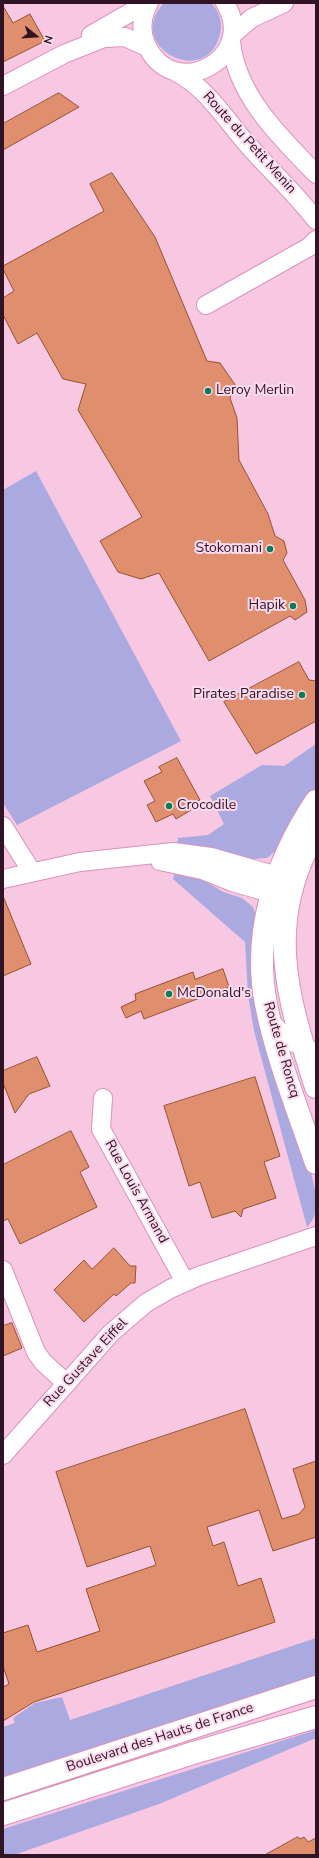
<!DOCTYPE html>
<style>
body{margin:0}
#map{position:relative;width:319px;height:1858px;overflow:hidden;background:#f8c7e2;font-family:"Nunito Sans",sans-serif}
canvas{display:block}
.frame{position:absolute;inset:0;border:4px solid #301325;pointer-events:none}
.north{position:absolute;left:16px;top:16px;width:40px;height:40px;-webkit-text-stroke:3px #fbdaec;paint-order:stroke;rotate:107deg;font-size:11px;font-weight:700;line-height:16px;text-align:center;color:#301325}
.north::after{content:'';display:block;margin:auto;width:14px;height:18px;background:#301325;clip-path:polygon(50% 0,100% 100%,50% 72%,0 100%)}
</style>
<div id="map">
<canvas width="319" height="1858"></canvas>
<div class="frame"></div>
<div class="north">N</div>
</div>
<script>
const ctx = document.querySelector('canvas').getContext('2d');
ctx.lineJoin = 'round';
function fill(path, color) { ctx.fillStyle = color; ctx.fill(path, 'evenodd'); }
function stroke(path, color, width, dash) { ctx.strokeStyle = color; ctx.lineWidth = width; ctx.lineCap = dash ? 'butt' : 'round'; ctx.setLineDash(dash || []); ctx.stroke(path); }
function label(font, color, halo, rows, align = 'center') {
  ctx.font = font + ' "Nunito Sans",sans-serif'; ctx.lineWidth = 4; ctx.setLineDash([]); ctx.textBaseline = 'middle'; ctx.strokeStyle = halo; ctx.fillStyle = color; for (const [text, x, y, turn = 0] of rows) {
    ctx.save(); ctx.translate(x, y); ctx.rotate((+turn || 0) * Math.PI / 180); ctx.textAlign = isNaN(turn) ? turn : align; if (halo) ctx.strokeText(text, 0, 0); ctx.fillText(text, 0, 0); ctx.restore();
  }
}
const green = new Path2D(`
 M164 3H211C219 10 223 24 220 34 206 91 123 45 164 3Z
 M36 471 181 741 17 825 3 803V490Z
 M316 744V788L301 806 279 848 267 858 253 859 205 847 177 844 178 838 208 835 224 824 210 796 262 765 284 766Z
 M175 871 202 879 223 892 242 898 253 907 257 919 316 1195C316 1208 317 1217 307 1227L254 1031 248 995 245 942 173 879Z
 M316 1638V1675L3 1779V1727L15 1723 13 1718 35 1703 62 1697 70 1720Z
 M316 1730V1738L159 1804 14 1855H3V1829Z`);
const building = new Path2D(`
 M3 6 13 23 30 14 45 41 3 62Z
 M59 93 79 107 3 150V124Z
 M112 173 155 237 207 361 220 363 236 386 230 398 237 418 239 460 268 514 275 536 284 541 287 553 283 560 305 600 307 612 295 620 290 616 209 661 159 573 141 579 118 572 100 541 142 517 78 410 86 384 63 379 37 333 18 344 3 315V298L14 291 3 269V266L104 211 90 184Z
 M299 662 309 680 316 681V721L256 754 224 702Z
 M177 758 200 800 189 805 191 810 176 819 173 814 156 822 147 805 155 801 144 781 162 772 159 767Z
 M3 896 31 964 3 976Z
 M223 969 229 987 144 1019 141 1011 126 1018 121 1007 136 1000 135 994 193 972 195 979Z
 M37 1057 50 1086 29 1094 15 1113 3 1083V1071Z
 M255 1077 280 1156 264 1162 276 1198 243 1209 241 1217 235 1211 212 1218 200 1182 189 1186 164 1106Z
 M71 1131 89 1167 80 1172 97 1207 20 1244 8 1219 3 1221V1165Z
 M114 1248 130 1266H136L135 1283H131L116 1296 114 1294 84 1322 54 1290 84 1260 92 1269Z
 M12 1323 22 1348 3 1356V1326Z
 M245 1409 282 1519 299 1514 305 1507 293 1469 316 1461V1537L273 1551 259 1510 207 1527 213 1546 224 1542 238 1586 261 1578 275 1622 34 1702 3 1721V1687L9 1684 3 1666V1633L28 1625 37 1652 100 1631 86 1589 156 1565 150 1546 87 1567 56 1472Z
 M298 1837 300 1839 304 1837 308 1842 316 1838V1855H265Z`);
const minor = new Path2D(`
 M149 3C142 15 140 31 146 44 173 105 259 58 225 3
 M91 35 147 3
 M232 35 252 18 284 3
 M231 41C236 95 280 137 316 174
 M176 72C208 89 225 119 248 145 271 171 295 193 316 220
 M3 86 64 54 104 38 125 37 147 47
 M206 305 309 247 316 240
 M3 826 32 872
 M160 861 202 870 232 882 285 897
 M3 879 80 862 173 852 211 857 291 880
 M271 1022 288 1040 312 1051
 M103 1098 101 1129 185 1282
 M3 1270 36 1352 43 1362 66 1383
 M3 1455 111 1333 146 1303 170 1289 199 1276 316 1236`);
const major = new Path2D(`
 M316 801C276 861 252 932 266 1004 276 1056 299 1113 316 1163
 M316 831C264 922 286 994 316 1087`);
const highway = new Path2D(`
 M3 1789 316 1687
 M3 1814 193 1753 316 1717`);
const markers = [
 [208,391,4,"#097c58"],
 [270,549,4,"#097c58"],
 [293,606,4,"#097c58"],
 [302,695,4,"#097c58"],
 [169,806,4,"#097c58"],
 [169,994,4,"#097c58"]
];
const streetNames = [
 ["Route du Petit Menin",249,143,48],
 ["Route de Roncq",281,1050,74],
 ["Rue Louis Armand",136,1192,61],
 ["Rue Gustave Eiffel",86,1363,-47],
 ["Boulevard des Hauts de France",160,1738,-18]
];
const poiNames = [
 ["Leroy Merlin",216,391],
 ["Stokomani",262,549,"right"],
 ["Hapik",285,606,"right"],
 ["Pirates Paradise",294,695,"right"],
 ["Crocodile",177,806],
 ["McDonald's",177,994]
];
fill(green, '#aaaae0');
fill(building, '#df8f6d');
stroke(building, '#98502e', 1);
stroke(minor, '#dd91bd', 20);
stroke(major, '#dd91bd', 24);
stroke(highway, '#dd91bd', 24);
stroke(minor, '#fff', 18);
stroke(major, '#fff', 22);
stroke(highway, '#fff', 22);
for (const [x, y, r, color] of markers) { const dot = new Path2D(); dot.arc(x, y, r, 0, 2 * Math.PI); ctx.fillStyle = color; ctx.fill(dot); stroke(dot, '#fbdaec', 1.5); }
label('14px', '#301325', '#fbdaec', streetNames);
label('14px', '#301325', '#fbdaec', poiNames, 'left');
</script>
